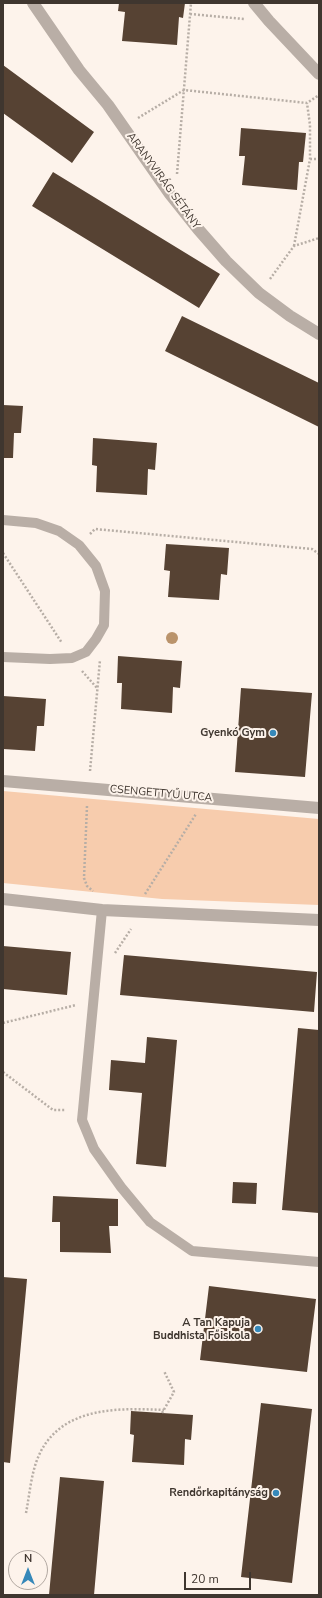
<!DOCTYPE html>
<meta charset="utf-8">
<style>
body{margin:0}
#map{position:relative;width:322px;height:1598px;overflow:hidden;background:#fdf3eb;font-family:"Nunito Sans",sans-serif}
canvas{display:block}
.frame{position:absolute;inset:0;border:4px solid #3f362f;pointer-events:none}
.north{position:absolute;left:8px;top:1550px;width:40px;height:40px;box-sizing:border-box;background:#fdf3eb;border:1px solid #b1a7a0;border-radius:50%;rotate:0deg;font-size:11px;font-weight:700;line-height:16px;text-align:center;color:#3f362f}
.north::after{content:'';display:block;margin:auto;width:14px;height:18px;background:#3688b9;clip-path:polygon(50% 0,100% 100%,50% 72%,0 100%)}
.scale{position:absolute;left:184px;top:1572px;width:67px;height:18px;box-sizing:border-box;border:2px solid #3f362f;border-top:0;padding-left:5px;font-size:12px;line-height:14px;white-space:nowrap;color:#3f362f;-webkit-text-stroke:3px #fdf3eb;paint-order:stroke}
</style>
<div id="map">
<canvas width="322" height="1598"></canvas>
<div class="frame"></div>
<div class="north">N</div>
<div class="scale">20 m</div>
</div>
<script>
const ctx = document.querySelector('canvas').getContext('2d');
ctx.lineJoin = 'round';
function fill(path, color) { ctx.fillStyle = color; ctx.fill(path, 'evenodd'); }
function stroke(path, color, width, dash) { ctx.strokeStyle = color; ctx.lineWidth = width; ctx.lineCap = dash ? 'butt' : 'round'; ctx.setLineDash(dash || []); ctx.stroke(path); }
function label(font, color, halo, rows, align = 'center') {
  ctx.font = font + ' "Nunito Sans",sans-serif'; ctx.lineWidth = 4; ctx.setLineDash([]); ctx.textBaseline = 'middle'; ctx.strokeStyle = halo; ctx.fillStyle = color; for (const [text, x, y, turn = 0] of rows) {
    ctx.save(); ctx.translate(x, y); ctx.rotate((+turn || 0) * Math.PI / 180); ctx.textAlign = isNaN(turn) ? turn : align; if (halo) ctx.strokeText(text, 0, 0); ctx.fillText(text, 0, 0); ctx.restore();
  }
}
const green = new Path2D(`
 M3 791 319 819V905L162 899 3 883Z`);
const building = new Path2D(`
 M119 3H185L183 18 179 17 177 45 122 41 125 12 118 11Z
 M3 65 94 132 72 163 3 113Z
 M241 128 306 133 303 162H299L297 190 242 185 245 156H239Z
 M53 172 220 274 199 308 32 206Z
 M182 316 319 383V427L165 351Z
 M3 405 23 406 21 433H14L13 458H3Z
 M93 438 157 443 155 470 148 469 147 495 96 492 97 466 92 465Z
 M166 544 229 548 227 575 221 574 219 600 168 597 170 571 164 570Z
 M118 656 182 661 180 688 173 687 172 713 121 709 122 683H117Z
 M241 688 312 693 305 777 235 772Z
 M3 696 46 699 44 726H37L35 751 3 749Z
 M3 946 71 952 67 995 3 989Z
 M124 955 317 972 314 1012 120 995Z
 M298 1028 319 1030V1213L282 1210Z
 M147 1037 177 1040 166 1167 136 1164 142 1093 109 1090 111 1060 145 1063Z
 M233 1182 257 1183 256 1204 232 1203Z
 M53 1196 118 1199V1226H109L111 1253 60 1252V1222H52Z
 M3 1277 27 1279 10 1463 3 1462Z
 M209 1286 316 1299 307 1372 200 1360Z
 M261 1403 312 1409 292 1583 241 1577Z
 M131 1411 193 1415 191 1440 185 1439 184 1465 132 1462 134 1435 130 1434Z
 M60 1477 104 1481 94 1595H49Z`);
const path = new Path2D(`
 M190 14 244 19
 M138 118 184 90 307 103 319 95
 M310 159H319
 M177 174 191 3
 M294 246 310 159V125L307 103
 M270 279 294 246 319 238
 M90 534 95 529 312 549 319 554
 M3 553 62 643
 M82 671 97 688
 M90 771 100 660
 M87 806 84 878 87 886 93 891
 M145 894 196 814
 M115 953 131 929
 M3 1023 76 1005
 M3 1072 53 1110H66
 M162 1413 174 1392 164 1371
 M26 1513C30 1493 31 1470 41 1451 65 1406 120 1408 164 1410`);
const lane = new Path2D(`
 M3 520 36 523 59 531 79 545 96 566 105 591 104 625 96 639 86 652 72 658 50 659 3 657
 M102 910 83 1110 82 1120 94 1149 121 1187 150 1222 192 1251 319 1262`);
const street = new Path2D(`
 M33 3 79 70 108 105 170 194 198 229 226 261 259 293 290 316 319 334
 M254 3 269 21 319 74
 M3 781 319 808
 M3 899 102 910 319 920`);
const trees = [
 [172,638]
];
const markers = [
 [273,733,4,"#3688b9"],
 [258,1329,4,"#3688b9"],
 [276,1493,4,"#3688b9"]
];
const streetNames = [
 ["ARANYVIRÁG SÉTÁNY",163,181,54],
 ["CSENGETTYŰ UTCA",161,794,5]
];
const poiNames = [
 ["Gyenkó Gym",265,733],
 ["A Tan Kapuja",250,1323],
 ["Buddhista Főiskola",250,1336],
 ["Rendőrkapitányság",268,1493]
];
fill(green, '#f7ccad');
fill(building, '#564233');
stroke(path, '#b7aea6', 2.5, [2, 2]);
stroke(lane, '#b9aea6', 10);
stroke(street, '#b9aea6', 12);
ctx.fillStyle = '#ba936b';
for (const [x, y] of trees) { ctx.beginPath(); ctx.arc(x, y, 6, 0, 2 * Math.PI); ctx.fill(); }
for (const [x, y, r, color] of markers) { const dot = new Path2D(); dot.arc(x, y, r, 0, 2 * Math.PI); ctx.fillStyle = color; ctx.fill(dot); stroke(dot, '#fdf3eb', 1.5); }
label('11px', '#3f362f', '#fdf3eb', streetNames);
label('bold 11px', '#3f362f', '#fdf3eb', poiNames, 'right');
</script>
